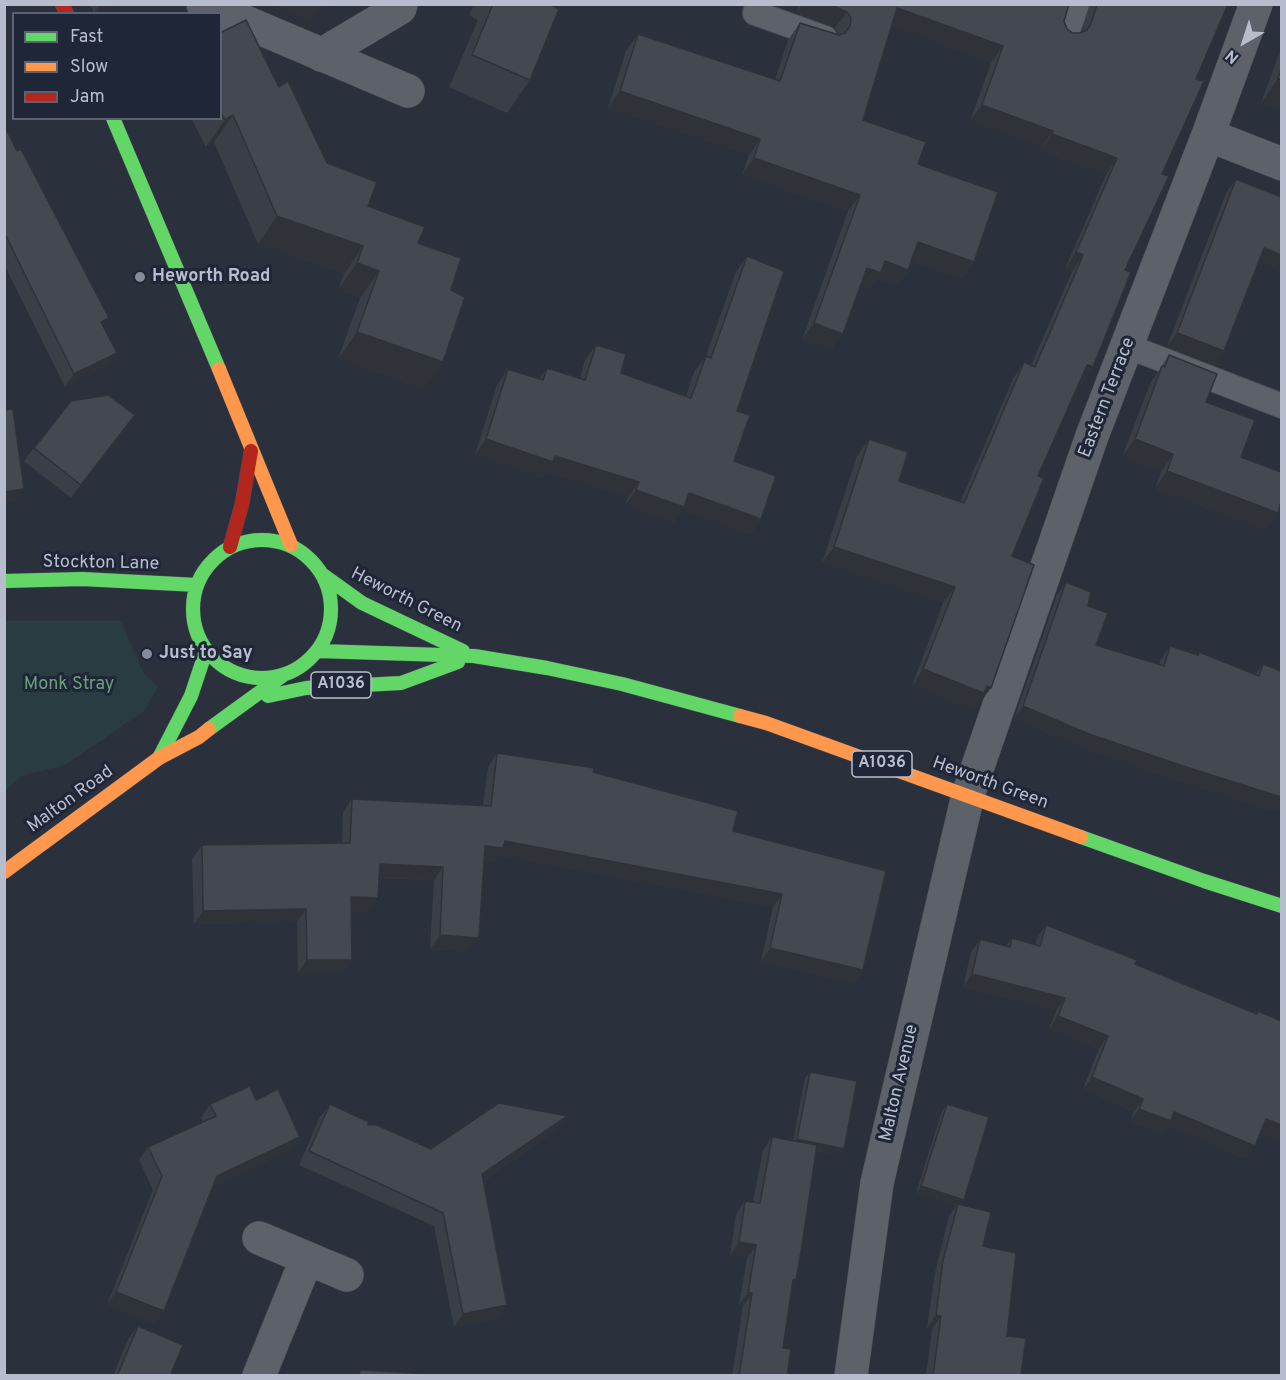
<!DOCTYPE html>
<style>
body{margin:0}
#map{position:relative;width:1286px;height:1380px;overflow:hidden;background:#2b313c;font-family:Overpass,sans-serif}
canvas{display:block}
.frame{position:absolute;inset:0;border:6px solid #b7bdcc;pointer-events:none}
.legend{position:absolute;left:12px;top:12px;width:210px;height:108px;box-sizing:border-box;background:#1e2637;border:2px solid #5b6273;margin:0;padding:8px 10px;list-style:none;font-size:18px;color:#b7bdcc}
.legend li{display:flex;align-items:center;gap:12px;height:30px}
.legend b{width:30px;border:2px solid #5b6273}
.north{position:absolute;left:1214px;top:12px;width:60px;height:60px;-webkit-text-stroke:4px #1e2637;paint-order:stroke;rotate:219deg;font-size:16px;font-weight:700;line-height:24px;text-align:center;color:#b7bdcc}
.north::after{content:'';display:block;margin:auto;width:21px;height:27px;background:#b7bdcc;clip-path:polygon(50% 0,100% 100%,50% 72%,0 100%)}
</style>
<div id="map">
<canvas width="1286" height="1380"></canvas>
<div class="frame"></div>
<ul class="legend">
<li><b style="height:8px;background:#63d668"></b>Fast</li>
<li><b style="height:8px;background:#ff974d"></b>Slow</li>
<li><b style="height:8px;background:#b3261e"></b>Jam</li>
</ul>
<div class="north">N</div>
</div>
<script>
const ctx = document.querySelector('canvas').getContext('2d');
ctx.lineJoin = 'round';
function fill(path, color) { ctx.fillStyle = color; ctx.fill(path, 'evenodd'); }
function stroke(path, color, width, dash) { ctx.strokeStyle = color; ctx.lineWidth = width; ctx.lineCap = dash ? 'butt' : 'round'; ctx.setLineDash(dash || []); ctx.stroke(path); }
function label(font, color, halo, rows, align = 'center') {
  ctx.font = font + ' Overpass,sans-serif'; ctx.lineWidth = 6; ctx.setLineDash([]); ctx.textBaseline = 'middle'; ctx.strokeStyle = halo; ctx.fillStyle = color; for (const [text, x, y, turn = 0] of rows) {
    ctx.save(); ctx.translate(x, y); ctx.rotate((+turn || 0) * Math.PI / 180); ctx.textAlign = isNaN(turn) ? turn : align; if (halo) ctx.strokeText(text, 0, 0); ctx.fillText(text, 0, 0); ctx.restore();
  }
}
const green = new Path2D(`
 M5 621H121L144 674 158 687 144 711 65 765 21 776 5 791Z`);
const lane = new Path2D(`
 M758 4 755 13 825 38
 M1066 36 1077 4
 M1127 346 1282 406`);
const street = new Path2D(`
 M203 4 408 91
 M321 55 400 8 401 4
 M1208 135 1282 164
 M259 1238 347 1275
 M259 1376 307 1258
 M851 1376 877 1183 968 795 1092 436 1208 135 1256 4`);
const fast = new Path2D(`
 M113 118 219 369
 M193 609a69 69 0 1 1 138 0a69 69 0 1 1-138 0Z
 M323 575 362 603 463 651
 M4 581 82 579 197 585
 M318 651 474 656 547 668 622 684 740 716
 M268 696 306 688 401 683 458 662
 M209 729 282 676
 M159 758 191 696 206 651
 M1081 837 1204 881 1282 906`);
const slow = new Path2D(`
 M219 369 291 545
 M740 716 766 723 1081 837
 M4 872 159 758 199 737 209 729`);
const jam = new Path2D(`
 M62 4 67 14
 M230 547 242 504 251 451`);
const wall = new Path2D(`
 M90 4H113L94 13Z
 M474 4H551L530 80 507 113 449 87 478 20 469 15Z
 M799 4H1069L1064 21 1067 29 1073 33H1080L1082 32 1090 4H1228L1196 79 1162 174 1125 270 1093 367 1081 384 1079 383 1038 476 1012 556 979 704 977 703 973 710 912 686 943 603 822 563 857 456 869 439 899 481 960 502 1013 379 1024 362 1031 365 1072 272 1065 269 1106 175 1040 151 1042 147 970 121 991 63 892 26 863 120 918 164 974 262 962 278 912 261 908 270 897 286 877 279 869 290 861 287 832 350 802 340 848 211 742 175 749 155 608 108 626 51 638 34 775 80 788 40 800 23 839 35 835 28 797 13Z
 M220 33 279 87 327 163 368 206 418 243 451 290 443 362 423 389 338 359 360 298 338 290 344 274 258 244 214 142 206 147 191 118H220Z
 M1281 49V111L1261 103Z
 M4 125 103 326 108 366 65 387 4 264Z
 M1236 179 1281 197V272L1258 263 1224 351 1215 365 1167 346 1226 193Z
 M747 256 734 461 761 519 750 535 682 510 673 523 625 505 628 497 546 472 542 478 475 455 497 385 508 369 539 379 547 368 580 378 585 360 596 345 621 373 686 396 694 372 706 356 736 272Z
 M1169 355 1206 402 1278 513 1265 530 1155 489 1161 472 1122 457 1150 384Z
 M135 415 71 498 24 461 34 448Z
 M1066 582 1088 606 1096 645 1159 664 1161 659 1170 646 1197 655 1199 652 1255 675 1263 664 1267 809 1174 780 1080 747 1014 719 1057 595Z
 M497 753 593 772 733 831 863 970 854 983 761 962 773 907 498 855 494 861 484 860 469 951 430 949 434 880 379 878 369 912 352 911V960L343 973H298L297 922 194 924 192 859 202 845 342 843 343 812 352 799 483 805 488 767Z
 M1046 925 1135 964 1256 1013 1258 1011 1281 1021V1141L1260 1133 1246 1159 1167 1126 1162 1134 1130 1122 1134 1112 1083 1089 1099 1049 1049 1029 1056 1011 963 987 971 952 980 939 1006 946 1012 938 1035 945 1037 938Z
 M810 1072 839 1155 816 1151 792 1286 783 1348 787 1376H732L743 1306 739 1305 747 1258 730 1255 736 1214 745 1201 753 1202 763 1150 772 1137 793 1141 805 1078Z
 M256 1100 291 1151 212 1187 154 1324 107 1305 153 1190 139 1160 148 1147 203 1122 201 1118 210 1104Z
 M330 1104 368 1125 431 1149 567 1116 557 1130 483 1181 507 1305 497 1319 454 1327 434 1226 299 1165 320 1117Z
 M947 1104 964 1200 961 1205 983 1246 1007 1336 1021 1376H926L932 1329 927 1328 935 1273 949 1216 956 1206 916 1193 942 1111Z
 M138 1326 170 1376H113L128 1339Z`);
const shadedWall = new Path2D(`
 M100 4H113L94 13Z
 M267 4H329L328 7 321 6 309 22Z
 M802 4H829L847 12 835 28 797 13Z
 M897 8 1003 46 991 63 886 24Z
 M1278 78 1281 80V111L1261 103Z
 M620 91 760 139 749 155 608 108Z
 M982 105 1053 131 1042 147 970 121Z
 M233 115 214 142 206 147 225 120Z
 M1052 134 1117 158 1106 175 1040 151Z
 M754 158 860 195 848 211 742 175Z
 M277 216 363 246 344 274 258 244Z
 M918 242 974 262 962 278 907 259Z
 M1264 248 1281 255V272L1254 262Z
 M1076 252 1083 255 1072 272 1065 269Z
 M885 261 908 270 897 286 877 279 869 290 856 285 867 268Z
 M357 263 379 271 360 298 338 290Z
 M109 318 100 331 101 322Z
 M814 323 843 334 832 350 802 340Z
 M357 332 443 362 423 389 338 359Z
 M1177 333 1224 351 1215 365 1167 346Z
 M117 353 108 366 65 387 74 374Z
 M1087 365 1093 367 1081 384 1076 382Z
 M135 415 126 429 71 498 81 485Z
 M486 439 555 456 639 482 628 497 546 472 542 478 475 455Z
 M1135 439 1173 454 1161 472 1122 457Z
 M1167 471 1278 513 1265 530 1155 489Z
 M24 489 15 502 4 504V492Z
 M636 490 689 493 761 519 750 535 682 510 673 523 625 505Z
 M834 547 955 587 943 603 822 563Z
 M923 669 987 686 991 688 979 704 977 703 973 710 912 686Z
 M1023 706 1281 797V812L1267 809 1174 780 1080 747 1014 719Z
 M505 841 782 894 773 907 498 855 494 861 476 859 485 846Z
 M380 864 443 867 434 880 370 877Z
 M351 897 378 898 369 912 342 910Z
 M306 909 297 922 194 924 203 911Z
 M440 935 479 938 469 951 430 949Z
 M770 948 863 970 854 983 761 962Z
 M307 960H352L343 973H298Z
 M972 974 1065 998 1056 1011 963 987Z
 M1058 1016 1108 1036 1099 1049 1049 1029Z
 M1092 1077 1143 1099 1134 1112 1083 1089Z
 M1139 1109 1174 1112 1255 1146 1246 1159 1167 1126 1162 1134 1130 1122Z
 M567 1116 557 1130 472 1188 482 1174Z
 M1266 1119 1281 1125V1141L1257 1132Z
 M300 1137 291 1151 207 1190 217 1176Z
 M797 1139 844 1149 839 1155 792 1146Z
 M921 1186 964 1200 959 1207 958 1204 956 1206 916 1193Z
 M739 1242 756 1245 747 1258 730 1255Z
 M116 1292 164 1311 154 1324 107 1305Z
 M748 1293H752L743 1306 739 1305Z
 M507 1305 497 1319 454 1327 463 1314Z
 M936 1315 941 1316 932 1329 927 1328Z`);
const building = new Path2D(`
 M493 4H551V5L559 9 530 80 472 55Z
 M829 4H1069L1064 21 1067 29 1073 33H1080L1087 30 1091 24 1097 4H1228L1196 79 1204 81 1162 174 1169 176 1125 270 1131 272 1093 367 1087 365 1038 476 1044 478 1012 556 1034 565 991 688 987 686 984 693 923 669 955 587 834 547 869 439 908 452 899 481 964 503 1024 362 1035 367 1083 255 1076 252 1117 158 1052 134 1053 131 982 105 1003 46 897 8 863 120 926 142 918 164 998 192 974 262 918 242 908 270 885 261 881 273 867 268 843 334 814 323 860 195 754 158 760 139 620 91 638 34 780 81 800 23 839 35 845 33 850 26 851 18 847 12Z
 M246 20 279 87 288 81 327 163 377 182 368 206 425 227 418 243 461 258 451 290 465 297 443 362 357 332 379 271 357 263 363 246 277 216 233 115 225 120 220 111V33Z
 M1281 69V80L1278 78Z
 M4 125 17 151 21 149 109 318 101 322 117 353 74 374 4 232Z
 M1236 179 1281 197V255L1264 248 1224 351 1177 333Z
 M747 256 784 271 737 411 750 415 734 461 776 476 761 519 689 493 684 507 636 490 639 482 555 456 553 462 486 439 508 369 543 380 547 368 585 380 596 345 626 354 621 373 691 398 706 356 711 358Z
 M1169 355 1217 374 1206 402 1255 420 1241 457 1281 472V502L1278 513 1167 471 1173 454 1135 439 1162 366 1165 367Z
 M108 395 135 415 81 485 34 448 71 401Z
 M13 409 24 489 4 492V410Z
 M1066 582 1091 592 1088 606 1108 613 1096 645 1164 666 1170 646 1198 655 1199 652 1259 676 1263 664 1281 671V797L1183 766 1089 734 1023 706Z
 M497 753 594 768 593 772 738 811 733 831 886 871 863 970 770 948 782 894 505 841 503 848 485 846 479 938 440 935 443 867 380 864 378 898 351 897 352 960H307L306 909 203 911 202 845 350 843 352 799 491 806Z
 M1046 925 1137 960 1135 964 1257 1014 1258 1011 1281 1021V1125L1266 1119 1255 1146 1174 1112 1171 1121 1139 1109 1143 1099 1092 1077 1108 1036 1058 1016 1065 998 972 974 980 939 1010 947 1012 938 1040 946Z
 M810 1072 857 1081 844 1149 797 1139Z
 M250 1086 256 1100 278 1089 300 1137 217 1176 164 1311 116 1292 162 1176 148 1147 216 1116 210 1104Z
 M499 1103 567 1116 482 1174 507 1305 463 1314 443 1213 309 1151 330 1104 369 1122 368 1125H377L431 1149Z
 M947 1104 989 1117 964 1200 921 1186Z
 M772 1137 817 1145 801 1252 796 1280H793L783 1348 791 1349 787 1376H739L752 1293H748L756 1245 739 1242 745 1201 760 1203Z
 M958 1204 991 1212 983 1246 1016 1253 1007 1336 1026 1338 1021 1376H933L941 1316 936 1315 943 1260Z
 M138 1326 183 1345 170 1376H117Z
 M360 1370 446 1375V1376H359Z`);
const markers = [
 [140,277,6,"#868c9a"],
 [147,654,6,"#868c9a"]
];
const shields = [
 [341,685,60],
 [882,764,60]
];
const shieldNames = [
 ["A1036",341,685],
 ["A1036",882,764]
];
const poiNames = [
 ["Heworth Road",152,277],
 ["Just to Say",159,654]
];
const streetNames = [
 ["Eastern Terrace",1108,398,-69],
 ["Stockton Lane",101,564,1],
 ["Heworth Green",406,601,27],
 ["Heworth Green",990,784,20],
 ["Malton Road",71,800,-36],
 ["Malton Avenue",900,1083,-77]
];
const parkNames = [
 ["Monk Stray",69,685]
];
fill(green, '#283c42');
stroke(lane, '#484c55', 26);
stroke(street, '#484c55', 34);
stroke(fast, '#484c55', 15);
stroke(slow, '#484c55', 15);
stroke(jam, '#484c55', 15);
stroke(lane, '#5d6169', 24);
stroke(street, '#5d6169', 33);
stroke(fast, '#63d668', 14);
stroke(slow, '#ff974d', 14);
stroke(jam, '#b3261e', 14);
fill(wall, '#3a3e46');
fill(shadedWall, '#2f3239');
fill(building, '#434851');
stroke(building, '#2f3239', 1.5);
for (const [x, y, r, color] of markers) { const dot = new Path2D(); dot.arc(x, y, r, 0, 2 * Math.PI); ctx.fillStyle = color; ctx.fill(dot); stroke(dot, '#1e2637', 2); }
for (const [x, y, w] of shields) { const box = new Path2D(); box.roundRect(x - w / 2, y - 13, w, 26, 4.5); ctx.fillStyle = '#1e2637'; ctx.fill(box); stroke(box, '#b7bdcc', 1.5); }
label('bold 16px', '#b7bdcc', null, shieldNames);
label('bold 18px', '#b7bdcc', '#1e2637', poiNames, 'left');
label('18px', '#b7bdcc', '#1e2637', streetNames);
label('18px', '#6d9e7c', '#1e2637', parkNames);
</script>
